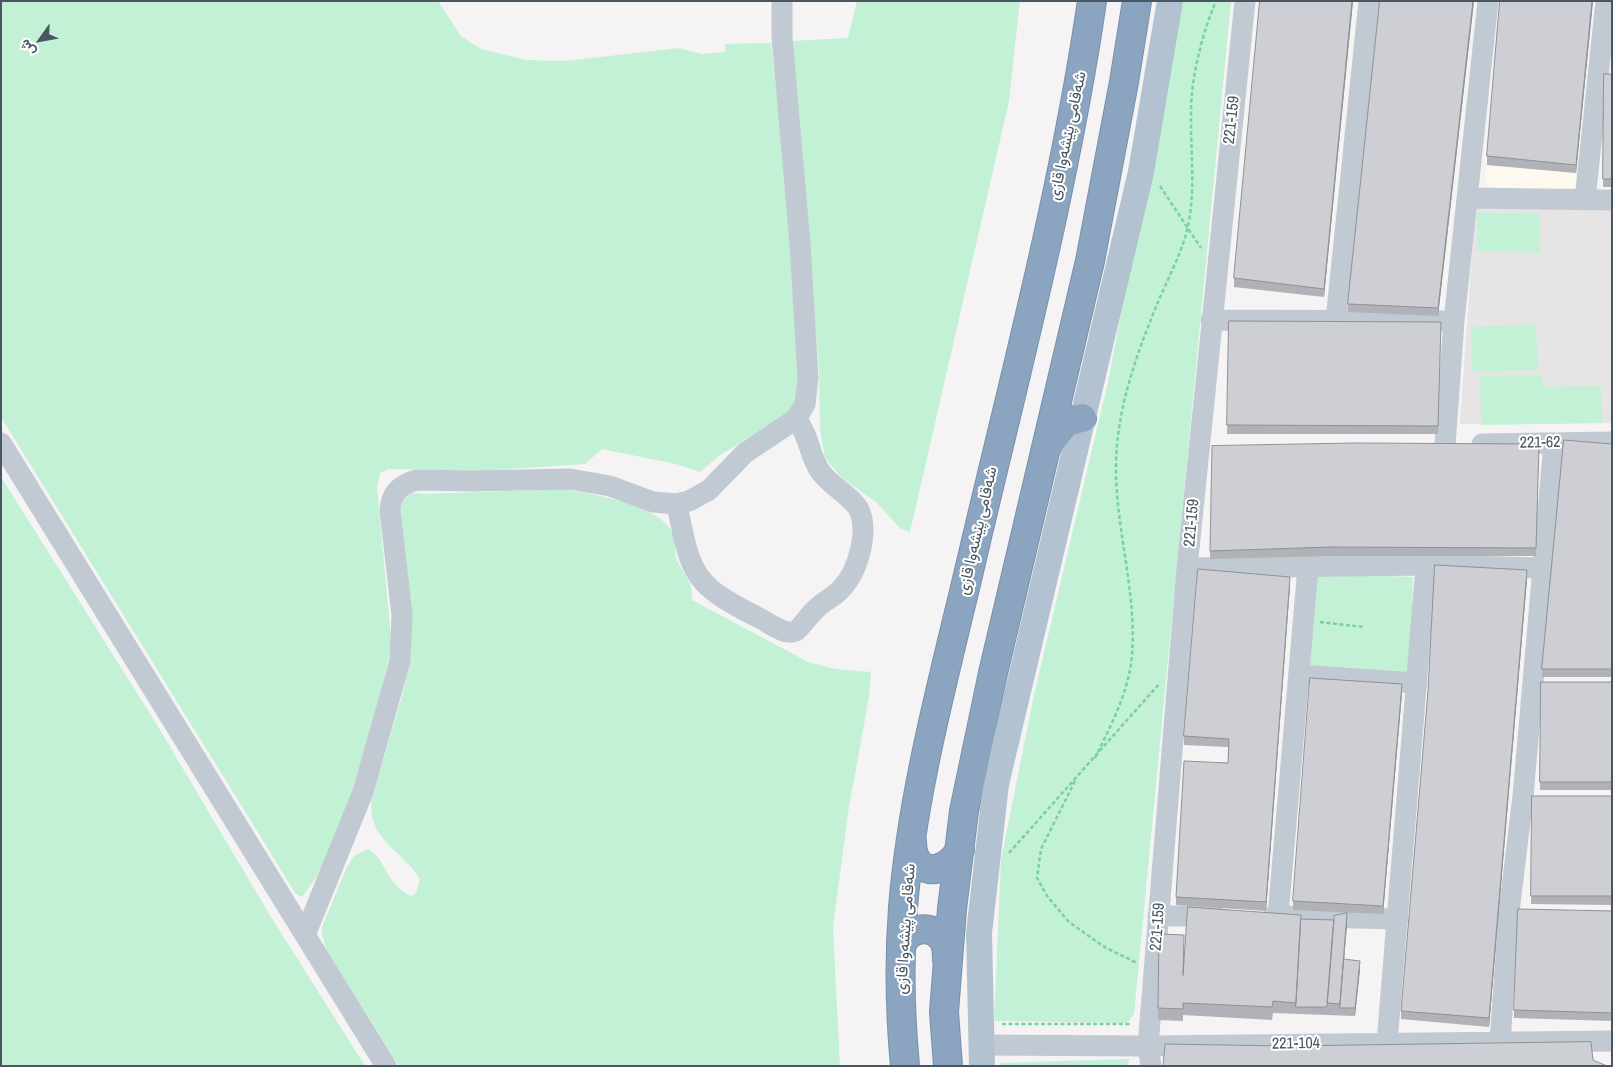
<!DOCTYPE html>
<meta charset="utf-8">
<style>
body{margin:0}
#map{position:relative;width:1613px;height:1067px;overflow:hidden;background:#f5f3f3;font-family:"Archivo Narrow",Vazirmatn,sans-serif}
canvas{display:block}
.frame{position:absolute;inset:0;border:2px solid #4a5661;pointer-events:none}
.north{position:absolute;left:15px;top:15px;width:50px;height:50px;-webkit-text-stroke:4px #fff;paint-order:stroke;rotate:238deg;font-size:14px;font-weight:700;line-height:20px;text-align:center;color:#4a5661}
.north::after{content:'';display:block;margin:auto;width:18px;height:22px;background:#4a5661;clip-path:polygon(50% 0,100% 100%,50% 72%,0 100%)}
</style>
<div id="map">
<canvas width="1613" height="1067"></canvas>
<div class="frame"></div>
<div class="north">ش</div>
</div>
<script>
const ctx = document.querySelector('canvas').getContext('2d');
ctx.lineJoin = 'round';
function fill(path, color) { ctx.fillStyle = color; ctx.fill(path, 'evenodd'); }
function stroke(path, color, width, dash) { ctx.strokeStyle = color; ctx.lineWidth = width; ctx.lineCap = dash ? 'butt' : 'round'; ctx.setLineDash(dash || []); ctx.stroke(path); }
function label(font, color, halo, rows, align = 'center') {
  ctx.font = font + ' "Archivo Narrow",Vazirmatn,sans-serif'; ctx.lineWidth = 4; ctx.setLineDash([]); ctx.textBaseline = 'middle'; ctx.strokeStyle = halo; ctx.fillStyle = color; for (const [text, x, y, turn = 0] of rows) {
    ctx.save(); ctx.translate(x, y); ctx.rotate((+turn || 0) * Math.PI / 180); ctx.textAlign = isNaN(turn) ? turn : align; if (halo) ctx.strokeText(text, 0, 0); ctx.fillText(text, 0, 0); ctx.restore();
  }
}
const commercial = new Path2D(`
 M1487 165 1576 173 1575 194 1485 186Z`);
const education = new Path2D(`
 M1475 208 1612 209V423L1460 424Z`);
const green = new Path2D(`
 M1 1H438L461 36 481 49 526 60 566 61 679 48 702 54 725 52V44L771 43 785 171 799 391 789 414 720 455 700 472 676 464 602 449 585 464 479 471 388 469 380 473 377 487 392 648 362 762 345 812 320 872 302 897 296 894 1 417Z
 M857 1H1020L1009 101 910 532 901 529 876 502 841 477 825 458 820 428 819 371 791 41 848 38Z
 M1180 1H1231L1134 1014 1127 1023 994 1021 1001 860 1034 695 1108 382Z
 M1478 212 1540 214 1539 253 1477 251Z
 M1536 324 1538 370 1472 372 1471 327Z
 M1540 375 1545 387 1601 386 1602 423 1481 425 1480 376Z
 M1 477 154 720 271 917 365 1066H1Z
 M565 489C593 495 661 504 673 534 676 543 674 553 677 561 684 574 694 585 692 600L808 662 835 669 871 672 869 697 849 807 833 927 840 1066H399L327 951 322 935V927L347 867 354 856 368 849C386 858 385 884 411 896L416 893 420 879C403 851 369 841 371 802L403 693 411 657 406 558 400 517 402 501 411 493 424 494Z
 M1313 573 1413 577 1410 674 1309 670Z
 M1129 1059 1128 1066H1000V1063Z`);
const path = new Path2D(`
 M1160 186 1201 248
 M1320 622 1364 627
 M1095 758C1111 725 1129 692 1132 655 1137 591 1115 528 1116 464 1117 407 1137 353 1158 302 1169 276 1184 249 1189 221 1197 176 1187 130 1193 84 1197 56 1205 27 1216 1
 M1075 781 1041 849 1037 878 1047 896 1069 922 1106 948 1137 963
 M1009 853 1160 683
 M1002 1024H1131`);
const minor = new Path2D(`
 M1468 198 1612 200
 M1585 200 1606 1
 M1211 320 1454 321
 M1336 320 1369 1
 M1 443 386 1066
 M1482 444 1612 442
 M1445 445 1454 321 1488 1
 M677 504C691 578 694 585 761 619 771 624 785 636 796 631 804 624 809 615 817 608 824 601 834 597 841 589 858 572 870 530 858 508 848 493 830 486 820 471 809 455 809 434 796 419
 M1187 568 1426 565 1544 568
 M1299 675 1417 683
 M1158 916H1215
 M1273 916 1398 919
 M1278 916 1308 567
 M305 935 363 792 400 661 402 615 390 510C391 493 401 484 417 480L471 481 570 479 610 486 653 502 677 504 689 501 709 490 745 453 796 419 805 404 808 378 800 244 782 37V1
 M1500 1042 1509 912 1523 796 1554 443
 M1387 1043 1426 565
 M980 1045 1148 1046 1612 1041
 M1151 1066 1148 1046 1187 568 1245 1`);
const major = new Path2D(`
 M982 1066 979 933 996 784 1141 172 1170 1`);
const highway = new Path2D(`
 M1047 446 1066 422 1082 418
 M912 841C912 876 943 878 960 850
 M902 945C907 928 930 924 941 937 947 943 947 952 947 960
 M905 1066C900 1013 899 960 903 908 912 794 943 681 969 571 1013 382 1064 193 1092 1
 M948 1066 944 1012 952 909 964 811 993 673 1090 261 1124 82 1137 1`);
const wall = new Path2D(`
 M1260 1H1353L1324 297 1234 287V278Z
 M1380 1H1474L1438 316 1348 312V304Z
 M1500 1H1593L1576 173 1487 165V156Z
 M1604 74H1612V187H1603Z
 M1229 321 1441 322 1438 434H1227Z
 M1539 444 1536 556H1330L1210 559V551Z
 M1612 444V677H1542V669Z
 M1527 579 1489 1027 1401 1019V1011Z
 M1290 585 1266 911 1176 905V897L1228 763V747L1184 745V736Z
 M1541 682H1612V790H1540Z
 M1402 693 1383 914 1293 910V901Z
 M1532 796H1612V905L1531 904Z
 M1612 911V1021L1514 1018V1010Z
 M1301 919 1347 925 1344 960 1360 969 1355 1016 1273 1013 1272 1020 1183 1015V1021L1158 1020 1159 934 1184 969Z`);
const shadedWall = new Path2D(`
 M1352 1H1353L1324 297V289Z
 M1473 1H1474L1438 316V308Z
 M1592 1H1593L1576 173V165Z
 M1527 570V579L1489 1027V1018Z
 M1290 577V585L1266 911V902Z
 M1402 684V693L1383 914V906Z
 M1347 913V925L1340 1008Z
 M1360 961V969L1355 1016V1008Z`);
const building = new Path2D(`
 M1260 1H1352L1324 289 1234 278Z
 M1380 1H1473L1438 308 1348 304Z
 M1500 1H1592L1576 165 1487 156Z
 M1604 74H1612V179H1603Z
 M1229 321 1441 322 1438 426 1227 425Z
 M1564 440 1612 444V669H1542Z
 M1355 443 1539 444 1536 548 1330 547 1210 551 1212 446Z
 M1435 565 1527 570 1489 1018 1401 1011 1428 691Z
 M1198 569 1290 577 1266 902 1176 897 1184 761 1228 763 1229 739 1184 736Z
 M1310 678 1402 684 1383 906 1293 901Z
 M1541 682H1612V782H1540Z
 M1532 796H1612V896H1531Z
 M1188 907 1301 915 1296 1003 1273 1001 1272 1007 1183 1003V1009L1158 1008 1159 934 1184 935 1183 975Z
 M1518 909 1612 911V1013L1514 1010Z
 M1347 913 1340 1004 1327 1003 1334 916Z
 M1301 919 1334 920 1327 1007H1296Z
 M1344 959 1360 961 1355 1008H1340Z
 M1591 1042 1593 1060 1607 1066H1163L1165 1044 1285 1046Z`);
const streetNames = [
 ["221-159",1232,120,-84],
 ["شەقامی پێشەوا قازی",1068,136,-78],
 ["221-62",1540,443,-1],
 ["221-159",1192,523,-85],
 ["شەقامی پێشەوا قازی",978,531,-77],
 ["221-159",1158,927,-86],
 ["شەقامی پێشەوا قازی",906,929,-86],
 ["221-104",1296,1044,-1]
];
fill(commercial, '#fdf9ef');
fill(education, '#e6e4e5');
fill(green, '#c3f1d5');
stroke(highway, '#7690ad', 30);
stroke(path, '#7ad0a6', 2.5, [4, 2.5]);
stroke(minor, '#c1cad2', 21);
stroke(major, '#b3c2d1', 26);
stroke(highway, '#8ba5c1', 28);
fill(wall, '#b0b2b7');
fill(shadedWall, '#909195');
fill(building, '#cdcfd5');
stroke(building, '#909195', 1);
label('16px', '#4a5661', '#fff', streetNames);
</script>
